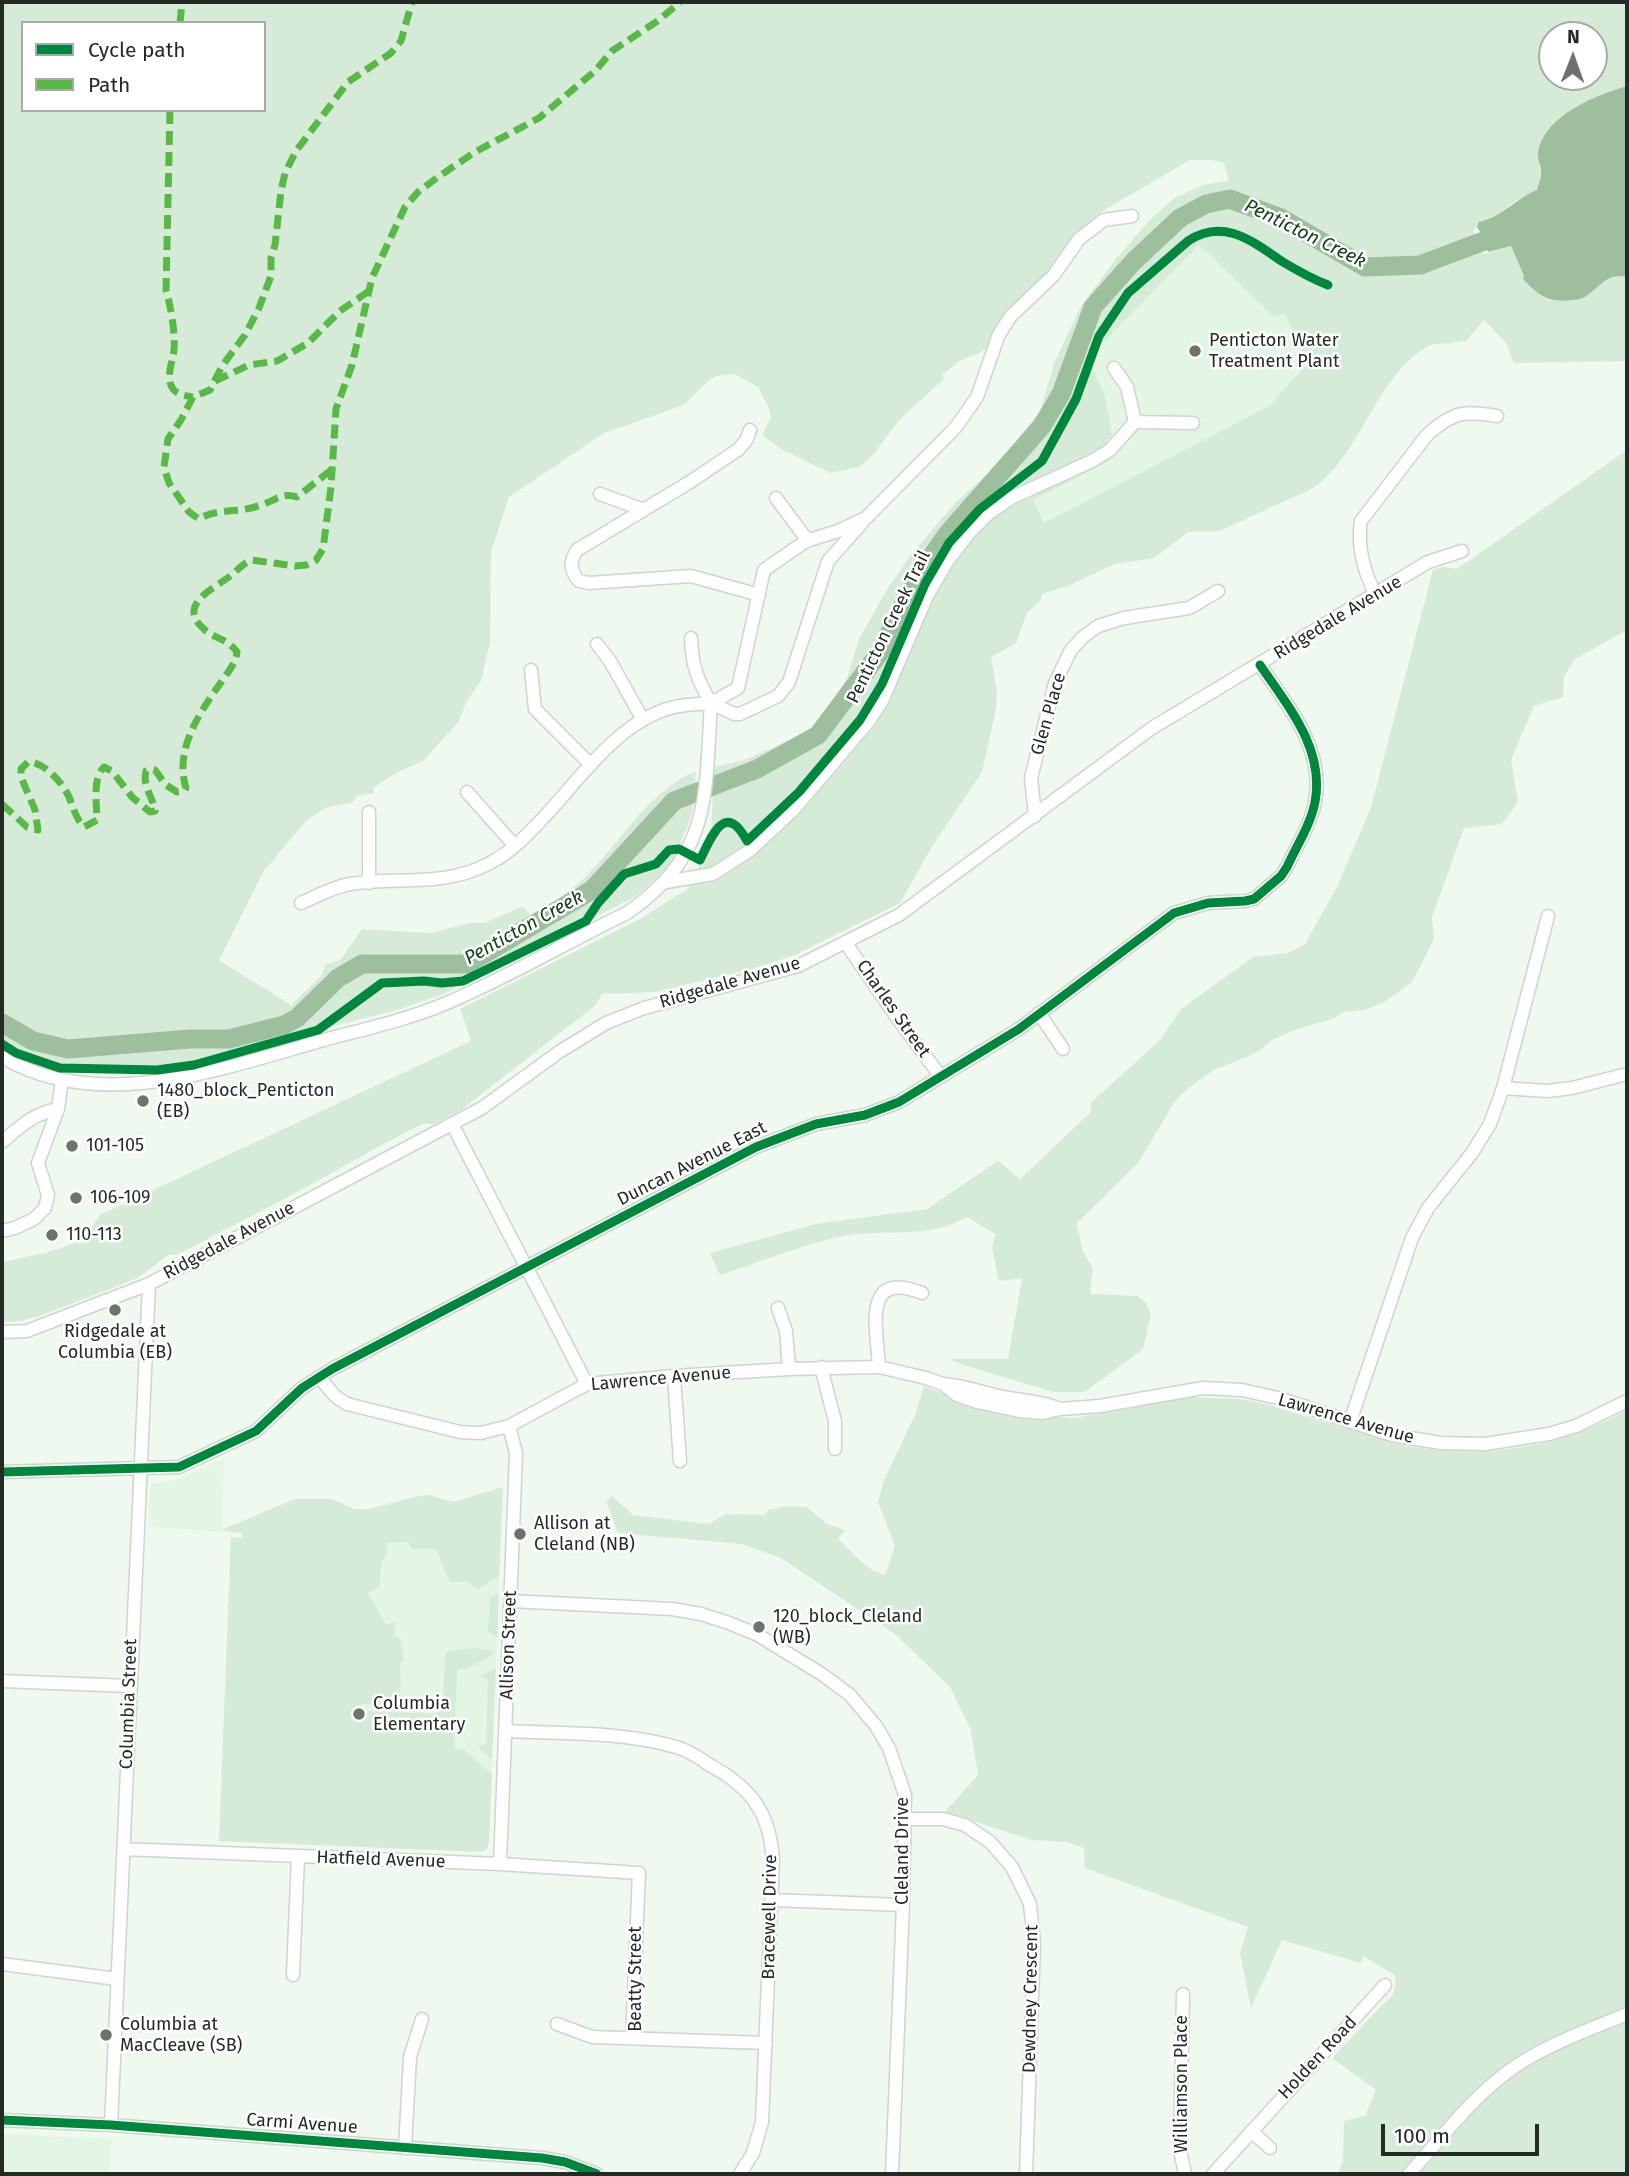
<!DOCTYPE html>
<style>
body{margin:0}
#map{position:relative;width:1629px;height:2176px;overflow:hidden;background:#eff9ef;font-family:"Fira Sans",sans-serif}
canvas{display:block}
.frame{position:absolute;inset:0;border:4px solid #242b24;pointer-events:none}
.legend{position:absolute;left:21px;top:21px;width:245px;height:91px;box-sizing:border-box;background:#fff;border:2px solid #a7aaa7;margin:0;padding:9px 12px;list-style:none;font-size:21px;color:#242b24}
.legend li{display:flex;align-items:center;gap:14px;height:35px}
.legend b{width:35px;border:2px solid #a7aaa7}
.north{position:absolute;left:1538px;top:21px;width:70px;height:70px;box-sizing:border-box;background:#fff;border:2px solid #a7aaa7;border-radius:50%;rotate:1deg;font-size:19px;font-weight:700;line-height:28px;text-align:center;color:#242b24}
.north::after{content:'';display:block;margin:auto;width:24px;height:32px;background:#6b736b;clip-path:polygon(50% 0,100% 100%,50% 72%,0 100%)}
.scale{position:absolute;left:1381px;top:2124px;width:158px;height:32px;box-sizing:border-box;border:4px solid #242b24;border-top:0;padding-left:9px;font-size:21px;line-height:24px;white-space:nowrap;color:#242b24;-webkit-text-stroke:5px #fff;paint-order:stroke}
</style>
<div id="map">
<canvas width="1629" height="2176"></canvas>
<div class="frame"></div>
<ul class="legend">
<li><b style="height:9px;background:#00873e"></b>Cycle path</li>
<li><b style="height:9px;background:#58b947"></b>Path</li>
</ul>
<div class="north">N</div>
<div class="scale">100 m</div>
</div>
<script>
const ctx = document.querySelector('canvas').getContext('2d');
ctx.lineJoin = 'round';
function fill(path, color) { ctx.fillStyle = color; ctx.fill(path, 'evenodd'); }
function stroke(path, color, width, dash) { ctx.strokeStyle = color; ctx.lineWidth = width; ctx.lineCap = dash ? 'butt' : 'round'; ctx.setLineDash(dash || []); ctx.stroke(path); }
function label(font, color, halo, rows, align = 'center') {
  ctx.font = font + ' "Fira Sans",sans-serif'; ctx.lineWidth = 5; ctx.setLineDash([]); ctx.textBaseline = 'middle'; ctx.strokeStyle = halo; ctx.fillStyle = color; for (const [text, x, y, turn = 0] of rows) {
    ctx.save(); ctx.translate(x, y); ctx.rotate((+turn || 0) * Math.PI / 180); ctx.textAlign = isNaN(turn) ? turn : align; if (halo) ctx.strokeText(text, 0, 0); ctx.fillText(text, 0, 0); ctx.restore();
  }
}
const built = new Path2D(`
 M1199 245 1274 317 1284 312 1308 363 1269 406 1044 523 1032 500 1108 461 1105 395 1091 365 1096 350Z
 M224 1458 222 1530 295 1499H332L354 1509H370L414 1497 429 1495 454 1502 503 1487 489 1844 486 1850 481 1852 219 1841 231 1538 242 1537V1533L148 1527 150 1488 152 1484 179 1479Z
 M2 2134 111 2139 110 2174H2Z`);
const green = new Path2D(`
 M2 2H1627V86L1610 91 1571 112 1553 125 1539 164 1541 173 1537 190 1511 204 1494 218 1480 222 1473 231 1478 238 1483 254 1511 246 1524 277 1582 299C1596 286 1608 274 1627 277V361L1514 363 1506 343 1484 320 1466 341C1461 340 1457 342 1451 343 1442 344 1434 342 1425 348 1369 382 1355 480 1293 497L1220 531 1188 532 1154 558 1115 564 1070 585 1042 594 1040 601 1027 613 1016 643 991 657 997 692 996 709 982 772 933 845 900 903 795 955 755 968 655 992 602 994 596 1005 461 1110 434 1124H422L378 1147 307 1187 177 1255H168L138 1278 40 1316 21 1321 2 1322V1262C21 1258 69 1250 83 1237 89 1231 95 1222 100 1215L471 1041 460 1009 640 919 689 888 711 838 714 767 745 760 809 731 828 709 847 678 859 639 886 591 910 556 956 502 995 468 1040 411 1055 361 1081 306 1116 259 1149 221 1173 199 1202 185 1229 181 1224 163 1212 160H1190L1101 212 1072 239 1049 274 984 350 975 355 961 360 942 375 944 379 899 420 873 455 859 467 830 473 781 449 762 435 771 417 768 406 758 387 735 374 716 376 707 382 684 405 604 433 509 497 491 552 490 643 481 681 466 702 459 721 423 761 400 771 374 787 373 793 357 796 352 803 327 807 307 820 263 872 219 960 291 1005 321 976 325 965 341 959 362 929 430 933 471 923H484L523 906 532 917C548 906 566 895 580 882 619 846 646 792 696 771L692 814 677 852 679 853C666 872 651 885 633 898L443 994 404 1008 193 1062 140 1067 65 1068 10 1048 2 1043ZM23 23H264V110H23ZM1552 35H1594V77H1552ZM1199 245 1274 317 1284 313 1308 363 1269 406 1044 523 1033 500 1109 461 1106 441 1112 436 1105 395 1091 365 1096 350Z
 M1627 450V630L1574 660 1564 677 1563 697 1534 706 1511 760 1518 802 1502 824 1464 828 1432 917 1434 939 1412 982 1383 1003 1363 1010 1343 1012 1335 1018 1295 1030 1274 1039 1254 1054 1214 1070 1187 1089 1175 1101 1138 1163 1077 1223 1082 1250 1093 1268 1090 1294 1138 1296 1146 1303 1151 1314 1143 1349 1085 1392H1054L963 1365 950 1359H1008L1022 1278 999 1281 992 1248 995 1234 967 1217C926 1241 882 1227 839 1237 800 1245 758 1263 720 1275L710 1253 816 1224 927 1209 998 1161 1020 1179 1091 1112V1103L1161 1039 1181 1009 1253 957 1288 953 1305 944 1338 885 1371 807 1433 570 1444 567 1457 569Z
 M924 1386 956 1399 1043 1416 1075 1418 1187 1397 1239 1399 1266 1404 1394 1443C1474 1461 1556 1450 1627 1410V2174H1337L1343 2162 1344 2121 1368 2115 1366 2114 1376 2090 1332 2058 1383 2004C1395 1997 1396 1988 1395 1975L1363 1956 1361 1963 1282 1940 1251 2008 1240 1953 1248 1927 1085 1868 1084 1848 1067 1842 1032 1840 945 1812 978 1775 971 1730 950 1687 895 1634 781 1558 741 1544 618 1533 606 1501 612 1496 633 1515 708 1524 726 1514 765 1515 768 1510 786 1506 806 1507 827 1524 845 1530 838 1539C854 1553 864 1569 885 1575L895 1546 878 1502 884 1480 915 1415Z
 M503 1487 499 1576 478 1589 469 1582H450L436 1549H412L408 1542 387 1543V1555L382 1560 380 1571V1586L368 1593 386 1625 395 1622V1636L401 1639V1646L403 1647V1662H400L401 1686 399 1687 401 1704 398 1707 362 1704 363 1711 437 1714V1708H443L445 1652 472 1648 493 1650 492 1655 467 1669H457L454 1749 464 1750 492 1774 489 1844 486 1850 481 1852 219 1841 231 1538 242 1537V1533L221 1530 295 1499H332L354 1509H370L414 1497 429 1495 454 1502Z
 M499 1593 497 1638 488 1632 490 1597Z
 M496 1668 492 1760 477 1746 486 1744 488 1679 482 1678 480 1676Z`);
const water = new Path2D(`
 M1627 86V277C1604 273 1601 288 1583 298 1580 299 1575 300 1572 300 1548 303 1539 296 1523 279L1524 276 1511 246 1488 252 1483 236 1477 227 1479 222C1502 217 1515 199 1537 190 1538 185 1541 179 1541 174 1542 167 1537 160 1538 152 1544 116 1596 95 1627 86Z`);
const river = new Path2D(`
 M2 1023 33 1041 68 1049 190 1039H229L284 1025 297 1018 338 978 362 964H467L592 890 674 801 757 769 818 735 881 651 915 580 948 533 1042 426 1061 394 1093 307 1134 261 1180 218 1206 204 1230 199 1281 218 1365 267 1420 265 1484 241 1507 230`);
const minor = new Path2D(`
 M1135 422 1193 423
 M750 430 747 439 739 449 690 482 577 550C569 563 570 570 579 581L589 583 691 576 759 595
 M600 494 644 510
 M776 498 808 541
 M1376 595C1364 572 1357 546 1361 521L1427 435C1454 411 1463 411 1497 416
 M597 644 610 661 643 720
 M531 670 535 709 591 765
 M711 703 734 714H740L778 696 789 682 828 561 862 523
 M467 792 515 846
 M1035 816 1031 778 1055 683 1071 650 1083 637 1098 626 1124 618 1189 608 1218 591
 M666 882 713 874 749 851 794 809 869 721 883 699 927 596 948 560 970 532 989 513 1011 498 1092 461 1110 450 1135 422 1127 387 1114 368
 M369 883V812
 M301 903C317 896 333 887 350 884 400 876 443 888 490 863 513 851 529 833 546 815 582 776 620 720 674 707 686 704 699 704 711 703 697 679 692 666 691 638
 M845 942 898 1019 941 1077
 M1039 1013 1063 1049
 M2 1057C98 1114 221 1069 320 1041 360 1030 403 1021 442 1005 505 979 565 943 627 913 712 854 705 797 711 703L738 688 764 570 806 541 838 531 866 518 956 427 977 397 998 337 1003 328 1011 316 1054 275 1079 239 1104 220 1132 216
 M1503 1088 1547 1091 1572 1088 1627 1074
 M452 1124 587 1384
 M2 1142C20 1127 34 1113 58 1109
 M2 1231 15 1228 34 1219 45 1208 48 1195 38 1163 58 1109 62 1080
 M778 1308 786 1331 789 1369
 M2 1332 27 1331 149 1284 482 1108 559 1052 606 1023 644 1008 798 966 899 915 1152 728 1428 562 1462 551
 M821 1367 835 1421V1449
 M879 1367C877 1329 861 1269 922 1293
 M674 1376 680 1461
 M319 1377 335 1396 347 1404 460 1432 481 1433 509 1426 587 1384 674 1376 789 1369 879 1367 926 1378 943 1384 957 1395 977 1402 1019 1411 1043 1413 1060 1409 1100 1406 1203 1388 1242 1390 1278 1398 1392 1435 1441 1443 1485 1444 1549 1434 1576 1426 1627 1401
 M943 1384C963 1385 980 1392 999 1396 1020 1401 1040 1400 1060 1409
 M1350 1422 1412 1238 1428 1208 1472 1153 1490 1124 1503 1088 1548 916
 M2 1472 179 1467 256 1431 302 1388 332 1369 756 1147 816 1124 865 1115 899 1102 1019 1029 1174 913 1208 903 1245 901 1254 899 1281 876 1287 867C1296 847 1311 824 1315 802 1325 749 1288 706 1260 665
 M510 1601 672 1609 701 1614 729 1623 758 1635 823 1675 850 1695 876 1726 889 1748 905 1795 903 1905 892 2174
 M2 1681 129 1686
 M505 1731C562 1734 621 1731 676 1747 689 1750 702 1760 713 1767 753 1789 770 1815 773 1860L762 2122 753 2153 740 2174
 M906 1819H943L965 1825 990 1842 1012 1867 1030 1904 1034 1943 1026 2174
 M123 1849 500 1864 639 1873 632 2038
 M500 1864 516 1453 509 1426
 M772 1900 903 1905
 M2 1964 117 1979
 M293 1975 298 1856
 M1183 1994 1180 2150 1185 2174
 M557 2024 592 2037 766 2043
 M2 2120 111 2125 542 2158 565 2162 597 2174
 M111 2125 149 1284
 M1251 2131 1270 2148
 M405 2148 410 2057 422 2019
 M1213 2174 1385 1985
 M1409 2174C1440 2140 1469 2101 1506 2073 1542 2046 1586 2031 1627 2014`);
const quiet = new Path2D(`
 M180 23 182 2
 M170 110 166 290C171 307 177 340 173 356 171 366 166 379 173 389 178 395 186 396 193 397
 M215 381 249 365 277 361 308 343 340 311 369 291
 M331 470 297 497C281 492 277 500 261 505 241 513 217 508 199 519L189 512 169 483 164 467 168 439 181 420 193 397 210 390 222 366 245 335 259 308 271 276V258L275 245 281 191 285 173 296 151 348 82 391 53 401 41 412 2
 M2 804 27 827 38 830 35 810 21 777V769L28 762C43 761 63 783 69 797 74 809 75 817 84 827L97 820C97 805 92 778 104 767L112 771 132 797 150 812 155 811C153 796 142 787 146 771L150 769 155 770 166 785 177 792 184 791 186 788C174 749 200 712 222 681 228 672 236 663 237 652 228 639 216 639 205 630 176 606 211 590 229 577 237 571 242 564 251 560L295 566 306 565 316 560 323 549 331 487 336 409 352 365 372 278 405 207 418 192 438 177 475 152 539 118 595 71 612 51 659 20 680 2`);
const cycleway = new Path2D(`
 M2 1044 16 1053 60 1068 157 1070 194 1065 318 1030 382 983 424 981 442 983 463 981 586 921 598 903 624 874 656 864 669 850 679 849 700 860C711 838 725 799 747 841L799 792 860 720 882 684 925 584 949 543 980 509 1042 461 1076 399 1099 336 1128 293 1188 241C1224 217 1253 242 1283 262 1298 271 1312 279 1328 285
 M2 1472 179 1467 256 1431 302 1388 332 1369 756 1147 816 1124 865 1115 899 1102 1019 1029 1174 913 1208 903 1245 901 1254 899 1281 876 1287 867C1296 847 1311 824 1315 802 1325 749 1288 706 1260 665
 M2 2120 111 2125 542 2158 565 2162 597 2174`);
const markers = [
 [1195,351,7,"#6b736b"],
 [143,1101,7,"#6b736b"],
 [72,1146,7,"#6b736b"],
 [76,1198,7,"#6b736b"],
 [52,1235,7,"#6b736b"],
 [115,1310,7,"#6b736b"],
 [520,1534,7,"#6b736b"],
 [759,1627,7,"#6b736b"],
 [359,1714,7,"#6b736b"],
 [106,2035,7,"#6b736b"]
];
const poiNames = [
 ["Penticton Water",1209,341],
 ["Treatment Plant",1209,362],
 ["1480_block_Penticton",157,1091],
 ["(EB)",157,1112],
 ["101-105",86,1146],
 ["106-109",90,1198],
 ["110-113",66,1235],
 ["Ridgedale at",115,1332,"center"],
 ["Columbia (EB)",115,1353,"center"],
 ["Allison at",534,1524],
 ["Cleland (NB)",534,1545],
 ["120_block_Cleland",773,1617],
 ["(WB)",773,1638],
 ["Columbia",373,1704],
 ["Elementary",373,1725],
 ["Columbia at",120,2025],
 ["MacCleave (SB)",120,2046]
];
const streetNames = [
 ["Ridgedale Avenue",1338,618,-31],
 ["Penticton Creek Trail",889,627,-64],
 ["Glen Place",1049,714,-74],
 ["Ridgedale Avenue",730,983,-16],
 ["Charles Street",893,1009,55],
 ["Duncan Avenue East",692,1164,-27],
 ["Ridgedale Avenue",229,1241,-28],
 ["Lawrence Avenue",661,1379,-5],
 ["Lawrence Avenue",1346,1419,16],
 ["Allison Street",509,1645,-88],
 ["Columbia Street",129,1704,-88],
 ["Cleland Drive",903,1851,-90],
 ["Hatfield Avenue",381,1860,2],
 ["Bracewell Drive",770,1917,-89],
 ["Beatty Street",636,1979,-90],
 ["Dewdney Crescent",1031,1999,-89],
 ["Holden Road",1318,2058,-47],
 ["Williamson Place",1182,2084,-90],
 ["Carmi Avenue",302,2124,4]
];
const waterNames = [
 ["Penticton Creek",1305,234,26],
 ["Penticton Creek",524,928,-29]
];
fill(built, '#e3f6e4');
fill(green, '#d6ebd7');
fill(water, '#9dbf9e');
stroke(river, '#9dbf9e', 19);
stroke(minor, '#cdd5cd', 15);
stroke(minor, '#fdfefd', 12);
stroke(quiet, '#58b947', 7, [14, 7]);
stroke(cycleway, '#00873e', 9);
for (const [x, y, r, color] of markers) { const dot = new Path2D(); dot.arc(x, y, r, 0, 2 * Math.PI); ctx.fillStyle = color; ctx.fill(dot); stroke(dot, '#fff', 2.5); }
label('18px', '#242b24', '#fff', poiNames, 'left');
label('18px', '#242b24', '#fff', streetNames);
label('italic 19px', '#12431a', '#fff', waterNames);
</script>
